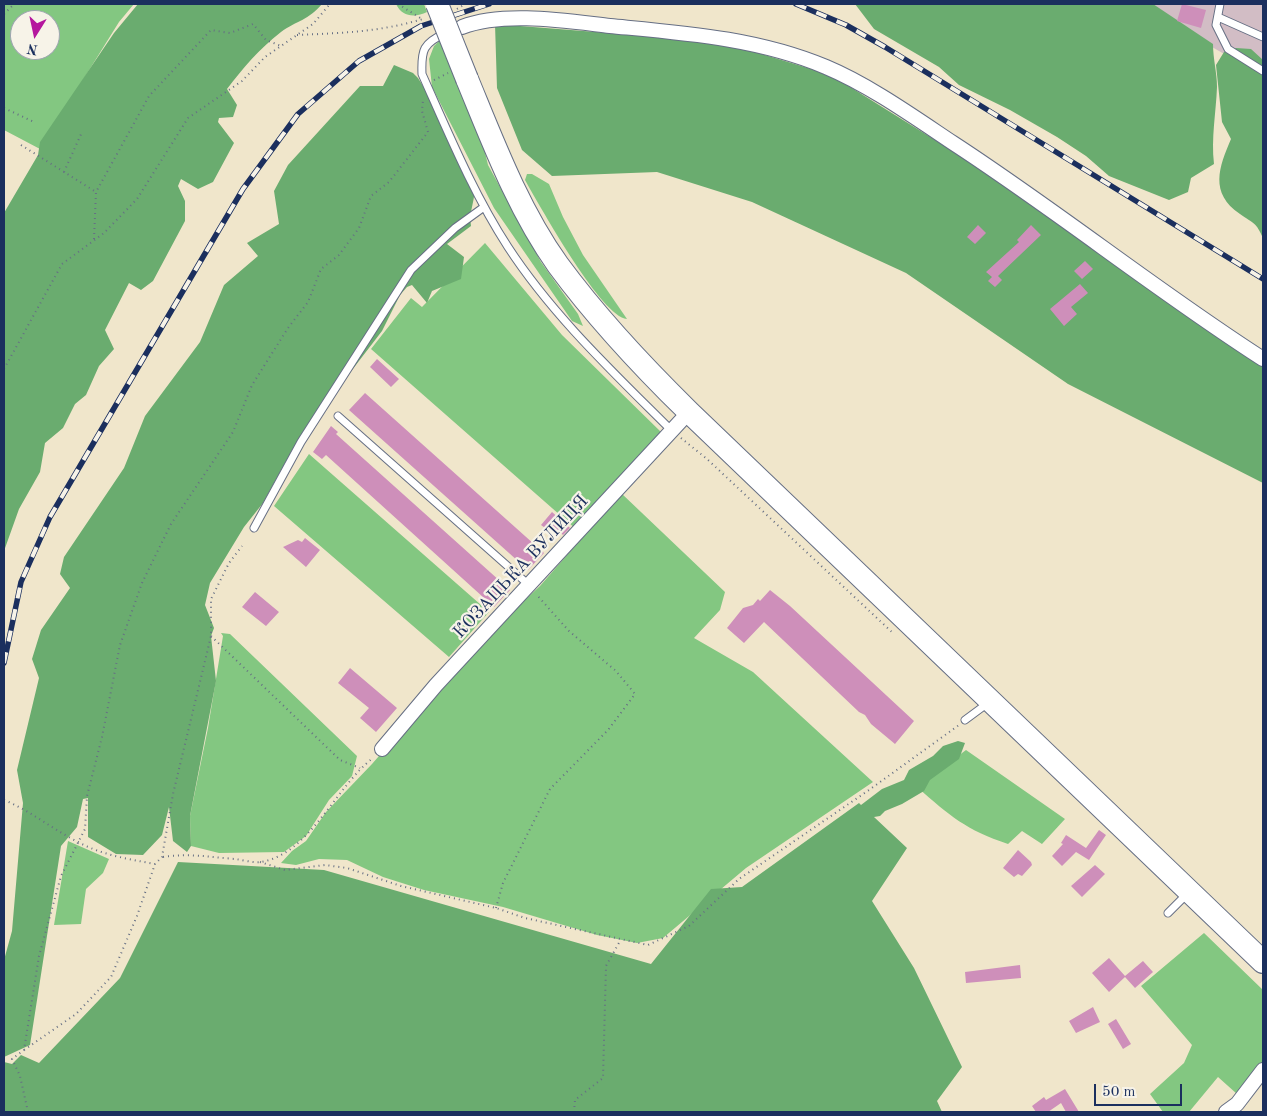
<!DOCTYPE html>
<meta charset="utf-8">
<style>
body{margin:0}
#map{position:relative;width:1267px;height:1116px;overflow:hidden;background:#f0e6cb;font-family:"Old Standard TT",serif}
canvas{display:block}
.frame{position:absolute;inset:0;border:5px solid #1b2f5e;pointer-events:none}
.north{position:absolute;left:10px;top:10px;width:50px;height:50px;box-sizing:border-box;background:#f7f3e8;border:1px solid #9fa5b1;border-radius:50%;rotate:190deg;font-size:14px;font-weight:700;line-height:20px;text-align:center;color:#1b2f5e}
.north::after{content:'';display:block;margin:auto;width:18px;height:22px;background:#b5179e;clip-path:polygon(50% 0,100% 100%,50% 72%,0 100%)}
.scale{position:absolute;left:1094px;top:1084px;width:88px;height:22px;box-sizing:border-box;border:2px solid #1b2f5e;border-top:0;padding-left:6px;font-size:15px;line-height:18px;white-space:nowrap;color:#1b2f5e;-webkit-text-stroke:4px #f7f3e8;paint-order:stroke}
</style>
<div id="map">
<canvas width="1267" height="1116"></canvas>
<div class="frame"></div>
<div class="north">N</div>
<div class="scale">50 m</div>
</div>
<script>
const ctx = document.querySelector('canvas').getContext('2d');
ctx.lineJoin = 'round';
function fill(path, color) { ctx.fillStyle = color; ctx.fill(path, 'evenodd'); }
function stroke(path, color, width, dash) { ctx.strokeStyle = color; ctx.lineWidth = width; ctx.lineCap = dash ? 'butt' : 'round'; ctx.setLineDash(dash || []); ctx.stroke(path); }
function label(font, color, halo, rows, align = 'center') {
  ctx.font = font + ' "Old Standard TT",serif'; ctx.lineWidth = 4.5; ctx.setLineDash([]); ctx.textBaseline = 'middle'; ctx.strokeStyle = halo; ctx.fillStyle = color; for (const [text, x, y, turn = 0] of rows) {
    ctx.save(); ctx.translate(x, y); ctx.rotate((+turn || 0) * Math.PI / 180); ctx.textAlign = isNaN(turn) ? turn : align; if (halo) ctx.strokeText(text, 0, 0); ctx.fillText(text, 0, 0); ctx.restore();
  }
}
const industrial = new Path2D(`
 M1146 4H1263V76L1175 26Z`);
const green = new Path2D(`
 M4 4H134L119 22 40 149 4 130ZM20 20H50V50H20Z
 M396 4H424L427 12C415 18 402 17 396 4Z
 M440 40 482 140 488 165 541 262 578 314 583 326 572 321 494 208 432 87 429 59 434 46Z
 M527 174H532L549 184 563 217 583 255 627 319C602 317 544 213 530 189L525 180Z
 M485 243 562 335 662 433 577 530 371 349 411 298 422 307Z
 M309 454 489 612 449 657 274 506Z
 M621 493 725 592 720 610 694 638 753 672 873 782 746 868 663 938 637 943 597 935 503 907 424 890 383 877 347 860 319 859 296 865 281 863 292 851 306 841 326 812 372 764 472 649 540 586Z
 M221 633 230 634 357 756 352 776 329 800 306 836 284 852 219 853 191 846 190 816 208 728 223 636Z
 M966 750 1065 819 1042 844 1022 831 1008 844C966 830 950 816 917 787Z
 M68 841 109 859 103 873 86 889 81 924 54 925Z
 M1204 933 1263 990V1062L1237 1094 1218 1077 1189 1112H1163L1150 1094 1184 1063 1192 1045 1141 986Z`);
const forest = new Path2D(`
 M138 4H322C309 20 296 21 281 32 259 49 243 68 227 89L237 105 233 117 219 118 218 122 234 143 213 182 198 189 181 179 178 186 185 201V221L153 281 141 290 129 283 105 330 114 349 99 366 86 395 75 404 63 428 45 443 40 472 19 509 4 551V213L38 155 40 142 114 33Z
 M855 4H1153L1213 44C1213 59 1217 73 1217 87 1216 113 1211 138 1214 164L1191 178 1188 192 1169 200 1109 176 1086 156 1057 137 1010 110 959 85 939 67 874 29Z
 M495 24 722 42 831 75 1023 195 1263 365V483L1068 384 906 273 752 202 657 172 552 176 522 150 497 88Z
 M1236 48 1251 49 1263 60V238C1256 222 1254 224 1240 214 1209 193 1219 167 1231 139L1222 122 1216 65 1224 52Z
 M394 65 413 73 418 78 453 134 474 183C477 198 468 211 471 226L447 244 464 257 461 279 432 291 427 303 412 285 407 287 400 295 382 331 296 443 263 503 244 527 210 583 205 605 214 628 211 636 216 681 190 816 191 846 187 852 173 841 169 807 162 835 143 855 116 854 88 837V798L83 799 77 827 61 846 30 1045 4 1057V960L12 931 23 803 17 770 39 678 32 659 41 630 70 588 60 574 64 557 124 468 145 416 200 342 224 285 258 256 247 243 279 224 274 191 288 165 360 86H383Z
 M958 741 965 743 959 759 930 780 924 791 902 804 885 811 880 816 874 817 907 848 872 901 914 968 962 1067 937 1101 942 1112H4V1062L12 1064 21 1055 39 1063 120 978 178 862 324 870 651 964 711 889 742 887 859 803 861 805 882 789 904 780 909 770 933 756 943 746Z`);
const building = new Path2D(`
 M1182 4 1206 10 1201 28 1177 21Z
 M978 225 986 233 975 244 967 237Z
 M1031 225 1041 235 998 276 1002 280 995 287 988 281 992 277 986 272 1019 242 1017 240Z
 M1085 261 1093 269 1082 279 1074 271Z
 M1080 284 1088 293 1071 307 1077 314 1064 326 1050 309Z
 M377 359 399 379 391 387 370 367Z
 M365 393 544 553 528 570 349 410Z
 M331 426 338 432 336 434 510 590 494 607 326 455 322 459 313 452Z
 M552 512 570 528 563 535 560 532 558 534 550 528 548 530 541 525Z
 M305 538 320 550 306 567 283 547 298 540 302 542Z
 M770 590 790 606 914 721 895 744 871 724 865 715 859 712 764 622 744 643 727 628 743 608 753 605 758 599 760 601Z
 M255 592 279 612 266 626 242 607Z
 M350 668 397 708 376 732 360 718 369 708 338 683Z
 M1099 830 1106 835 1089 860 1076 852 1062 866 1052 856 1063 844 1061 843 1066 835 1086 848Z
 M1018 850 1031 862 1032 865 1022 876 1018 874 1014 877 1003 868Z
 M1095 865 1105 874 1082 897 1071 886Z
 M1109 958 1125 976 1143 961 1153 972 1135 988 1125 977 1109 992 1092 973Z
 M1020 965 1021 978 966 983 965 972Z
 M1093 1007 1100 1022 1076 1033 1069 1021Z
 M1116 1019 1131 1044 1123 1049 1108 1024Z
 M1065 1089 1079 1112H1066L1061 1103 1048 1112H1036L1032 1106 1044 1097 1046 1100Z`);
const path = new Path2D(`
 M398 4 422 19
 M457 9 465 4
 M4 14 14 4
 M297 35C343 33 379 32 423 19
 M434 80 448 73
 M4 108 34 122
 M21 145 96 192
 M64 172 82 132
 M94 239 96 192 149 96 211 30 230 33 253 24 266 40 281 46
 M4 369 62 264 104 233 137 199 188 118 242 81 265 57 313 24 330 4
 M681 438 707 459 894 634
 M211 636 340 760 360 768
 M4 800C31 811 52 829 78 842 102 855 128 859 155 864
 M163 857C187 853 210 857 235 859 243 860 253 863 261 862 310 854 336 786 373 758
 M260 862 285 870 325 865 347 868 401 886 496 908 525 918 648 945 689 926 739 879 869 790 959 725
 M496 908 503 883 550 789 608 730 635 694 616 671 569 631 536 594
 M24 1050 76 1014 111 977 137 916 155 864 162 857 173 794 211 636V599L229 563 242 546
 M28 1112 20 1076 12 1059 24 1050 39 956 61 876 85 829 87 796 102 737 120 645 142 583 171 524 233 432 252 385 288 328 308 302 321 269 339 255 359 228 371 196 389 182 428 132 422 111 423 100
 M574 1112 575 1100 603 1078 606 966 620 941`);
const lane = new Path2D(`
 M1220 4 1216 25 1228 49 1263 71
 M1218 17 1263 37
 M446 33C423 43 421 50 422 74 448 132 473 193 508 247 553 316 614 373 672 431
 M338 416 529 585
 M254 528 301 442 411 270 455 228 484 207
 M965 720 988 703
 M1168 913 1187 894`);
const street = new Path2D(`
 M462 27C504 11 566 21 610 26 683 33 757 38 826 67 869 85 914 117 953 143 1059 212 1157 291 1263 359
 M382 749 436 685 689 412
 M1226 1112 1237 1104 1263 1070`);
const primary = new Path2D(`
 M467 79C493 142 518 209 558 265 597 318 643 367 689 412L1263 962`);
const rail = new Path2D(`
 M796 4 846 25 885 47 1263 279
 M4 663 21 582 50 517 243 189 298 114 359 61 421 26 489 4`);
const primaryBridge = new Path2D(`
 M437 4 467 79`);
const streetNames = [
 ["КОЗАЦЬКА ВУЛИЦЯ",521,567,-47]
];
fill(industrial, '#d2bdc5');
fill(green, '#83c781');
fill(forest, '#6aac6f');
fill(building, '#ce8fba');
stroke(lane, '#666f84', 9);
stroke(street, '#666f84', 16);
stroke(primary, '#666f84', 24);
stroke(path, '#666f84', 2, [1, 4]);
stroke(lane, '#fff', 7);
stroke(street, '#fff', 14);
stroke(primary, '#fff', 22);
stroke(rail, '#1b2f5e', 5.5);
stroke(rail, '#f7f3e8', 4, [11]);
stroke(primaryBridge, '#666f84', 24, []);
stroke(primaryBridge, '#fff', 22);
label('18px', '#1b2f5e', '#f7f3e8', streetNames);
</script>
